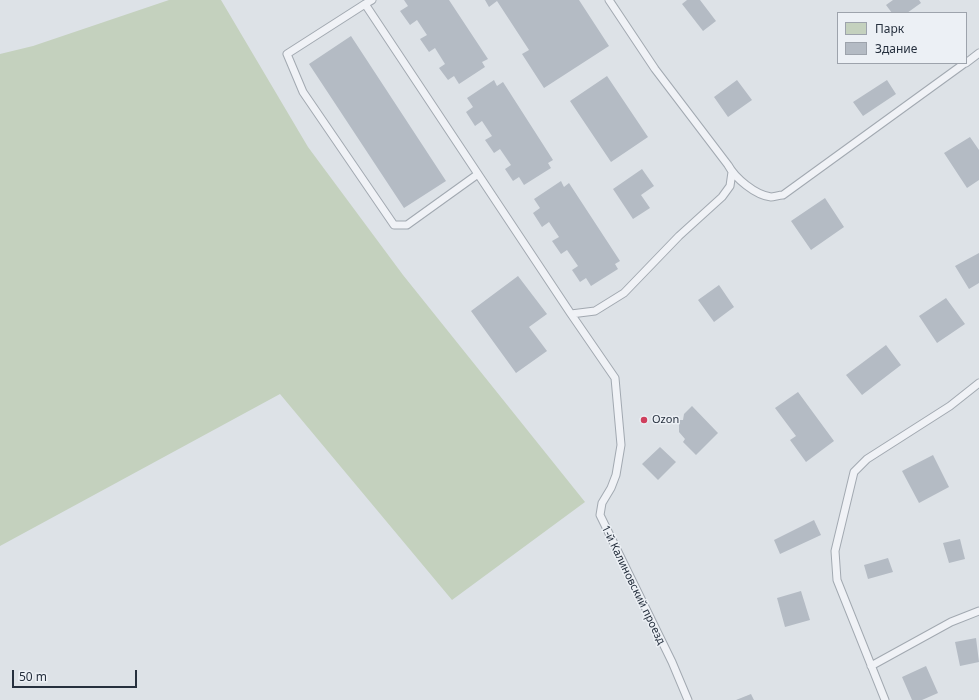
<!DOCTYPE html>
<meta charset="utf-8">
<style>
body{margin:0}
#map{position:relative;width:979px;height:700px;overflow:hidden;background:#dde2e7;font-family:"Noto Sans",sans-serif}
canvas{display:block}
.legend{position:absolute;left:837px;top:12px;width:130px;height:52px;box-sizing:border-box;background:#ecf0f5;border:1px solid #9da3ac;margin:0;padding:5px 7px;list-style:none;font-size:12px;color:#26303e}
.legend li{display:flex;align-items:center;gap:8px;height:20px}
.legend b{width:20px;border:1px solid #9da3ac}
.scale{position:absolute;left:12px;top:670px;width:125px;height:18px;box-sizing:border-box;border:2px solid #26303e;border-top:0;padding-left:5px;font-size:12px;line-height:14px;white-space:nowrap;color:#26303e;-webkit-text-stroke:3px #ecf0f5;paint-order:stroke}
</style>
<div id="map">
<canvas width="979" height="700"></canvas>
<ul class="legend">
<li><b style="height:11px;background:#c4d1be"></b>Парк</li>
<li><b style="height:11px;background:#b4bbc4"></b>Здание</li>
</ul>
<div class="scale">50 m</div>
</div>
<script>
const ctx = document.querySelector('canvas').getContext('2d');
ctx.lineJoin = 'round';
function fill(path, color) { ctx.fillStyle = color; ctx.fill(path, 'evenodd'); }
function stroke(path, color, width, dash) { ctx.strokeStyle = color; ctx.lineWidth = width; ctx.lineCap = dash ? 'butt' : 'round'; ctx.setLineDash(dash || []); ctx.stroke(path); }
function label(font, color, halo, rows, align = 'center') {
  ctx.font = font + ' "Noto Sans",sans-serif'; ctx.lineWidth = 3; ctx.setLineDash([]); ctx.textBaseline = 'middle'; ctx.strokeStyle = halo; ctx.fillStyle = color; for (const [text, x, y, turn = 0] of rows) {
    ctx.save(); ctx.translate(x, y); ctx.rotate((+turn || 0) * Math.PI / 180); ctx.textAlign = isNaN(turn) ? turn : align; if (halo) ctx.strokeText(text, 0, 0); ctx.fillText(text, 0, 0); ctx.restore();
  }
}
const green = new Path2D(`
 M169 0H221L308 147 403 275 585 502 452 600 280 394 0 546V54L33 46Z`);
const building = new Path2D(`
 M404 0H449L488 59 482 62 485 67 459 84 454 76 448 80 439 68 445 64 435 48 429 52 420 39 427 35 417 20 410 25 400 11 408 6Z
 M485 0H579L609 46 544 88 522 54 529 50 497 1 489 7Z
 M687 0H700L716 21 703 31 682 4Z
 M893 0H919L921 3 907 13H892L886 5Z
 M351 36 446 181 404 208 309 64Z
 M607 76 648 137 611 162 570 101Z
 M494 80 497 86 503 82 553 160 548 163 551 168 524 185 519 177 513 181 505 169 511 165 500 149 494 153 485 140 492 136 482 121 475 126 466 112 473 107 467 98Z
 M737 80 752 100 728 117 714 97Z
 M887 80 896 94 863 116 853 102Z
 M970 137 979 150V180L967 188 944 153Z
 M642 169 654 186 641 195 650 208 633 219 613 189Z
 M561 181 564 187 569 183 620 261 615 264 618 269 591 286 586 278 580 282 572 270 578 266 567 250 561 254 552 241 559 237 549 222 542 227 533 213 540 208 534 199Z
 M825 198 844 227 811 250 791 221Z
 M979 253V283L969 289 955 266Z
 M518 276 547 314 529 327 547 351 516 373 471 311Z
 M719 285 734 307 714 322 698 300Z
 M946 298 965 324 937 343 919 316Z
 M886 345 901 365 862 395 846 375Z
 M798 392 834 441 806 462 790 440 796 436 775 408Z
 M692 406 718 433 696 455 683 442 685 439 679 432V420H683L684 414Z
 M660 447 676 462 658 480 642 464Z
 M933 455 949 487 919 503 902 471Z
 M814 520 821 535 780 554 774 540Z
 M960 539 965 559 949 563 943 543Z
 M888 558 893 572 868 579 864 565Z
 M801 591 810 620 785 627 777 598Z
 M976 638 979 662 960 666 955 642Z
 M926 666 938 693 922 700H912L902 677Z
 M751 694 754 700H736Z`);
const lane = new Path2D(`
 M372 0 365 4 571 314 595 311 624 293 679 236 722 197 730 186 732 172
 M609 0 655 69 728 165C735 178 755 195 771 197 774 197 779 195 783 195L965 63
 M365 4 287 54 303 92 394 225H407L478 174
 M966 63 979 53
 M571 314 615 378 621 445 616 475 611 488 602 503 600 515 672 662 688 700
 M871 666 951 622 979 611
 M885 700 837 580 835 551 854 472 867 459 950 406 979 383`);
const markers = [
 [644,420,4,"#cf3f5d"]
];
const poiNames = [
 ["Ozon",652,420]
];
const streetNames = [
 ["1-й Калиновский проезд",633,585,64]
];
fill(green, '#c4d1be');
fill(building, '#b4bbc4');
stroke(lane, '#a2a9b1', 9);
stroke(lane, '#f0f2f6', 7);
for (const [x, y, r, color] of markers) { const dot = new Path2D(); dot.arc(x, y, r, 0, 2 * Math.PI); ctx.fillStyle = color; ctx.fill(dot); stroke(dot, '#ecf0f5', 1.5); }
label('11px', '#26303e', '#ecf0f5', poiNames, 'left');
label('11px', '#26303e', '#ecf0f5', streetNames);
</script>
